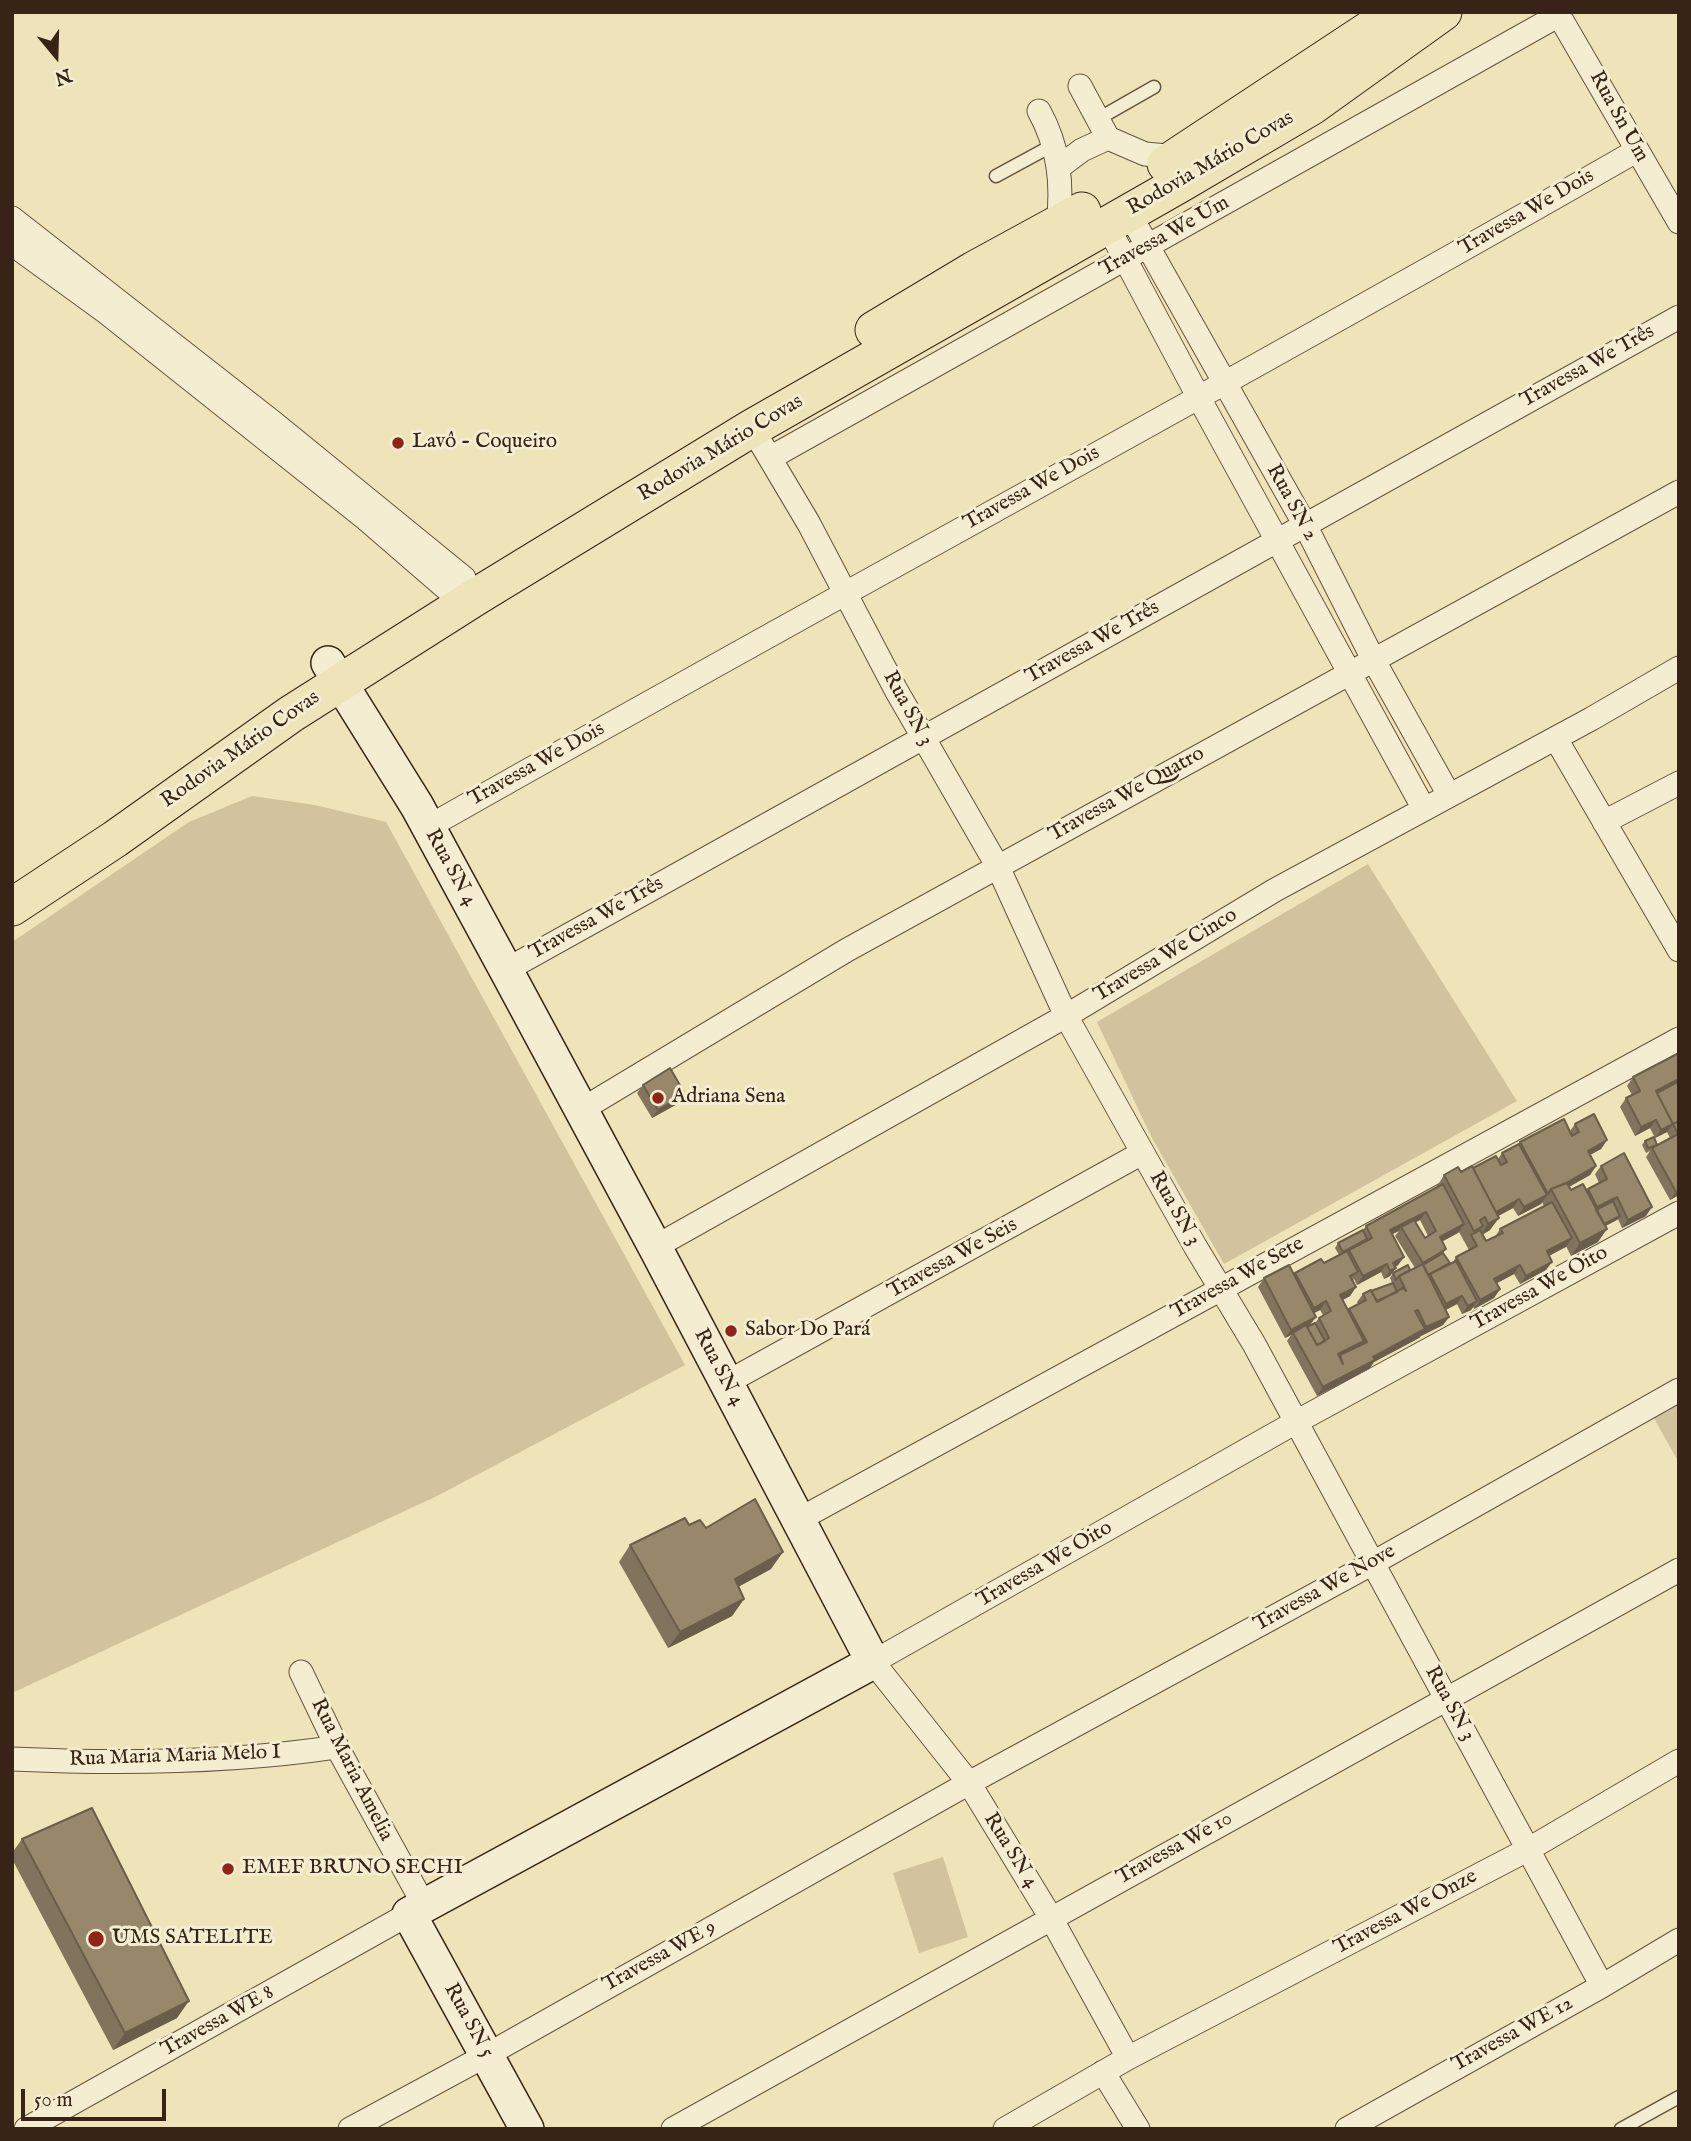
<!DOCTYPE html>
<meta charset="utf-8">
<style>
body{margin:0}
#map{position:relative;width:1691px;height:2141px;overflow:hidden;background:#efe3b9;font-family:"IM FELL English",serif}
canvas{display:block}
.frame{position:absolute;inset:0;border:14px solid #372417;pointer-events:none}
.north{position:absolute;left:21px;top:21px;width:70px;height:70px;-webkit-text-stroke:5px #f5edd2;paint-order:stroke;rotate:161deg;font-size:19px;font-weight:700;line-height:28px;text-align:center;color:#372417}
.north::after{content:'';display:block;margin:auto;width:24px;height:32px;background:#372417;clip-path:polygon(50% 0,100% 100%,50% 72%,0 100%)}
.scale{position:absolute;left:21px;top:2089px;width:145px;height:32px;box-sizing:border-box;border:4px solid #372417;border-top:0;padding-left:9px;font-size:21px;line-height:24px;white-space:nowrap;color:#372417;-webkit-text-stroke:5px #f5edd2;paint-order:stroke}
</style>
<div id="map">
<canvas width="1691" height="2141"></canvas>
<div class="frame"></div>
<div class="north">N</div>
<div class="scale">50 m</div>
</div>
<script>
const ctx = document.querySelector('canvas').getContext('2d');
ctx.lineJoin = 'round';
function fill(path, color) { ctx.fillStyle = color; ctx.fill(path, 'evenodd'); }
function stroke(path, color, width, dash) { ctx.strokeStyle = color; ctx.lineWidth = width; ctx.lineCap = dash ? 'butt' : 'round'; ctx.setLineDash(dash || []); ctx.stroke(path); }
function label(font, color, halo, rows, align = 'center') {
  ctx.font = font + ' "IM FELL English",serif'; ctx.lineWidth = 6; ctx.setLineDash([]); ctx.textBaseline = 'middle'; ctx.strokeStyle = halo; ctx.fillStyle = color; for (const [text, x, y, turn = 0] of rows) {
    ctx.save(); ctx.translate(x, y); ctx.rotate((+turn || 0) * Math.PI / 180); ctx.textAlign = isNaN(turn) ? turn : align; if (halo) ctx.strokeText(text, 0, 0); ctx.fillText(text, 0, 0); ctx.restore();
  }
}
const green = new Path2D(`
 M252 796 315 805 386 822 685 1365 437 1496 12 1693V942L189 822Z
 M1368 864 1517 1101 1224 1264 1152 1138 1097 1022Z
 M1679 1395V1463L1650 1411Z
 M943 1857 968 1937 919 1953 893 1873Z`);
const service = new Path2D(`
 M1098 119 1154 87
 M996 176 1055 144
 M1621 2129 1679 2097`);
const minor = new Path2D(`
 M1557 12 1679 222
 M1080 86 1108 138 1145 154 1178 157
 M1039 111C1059 147 1063 184 1058 225
 M1058 168 1082 150 1108 138
 M1129 213 1305 525 1373 659 1449 795
 M12 218 274 423 464 578
 M1107 225 1199 398 1424 809
 M12 244 107 313 366 519 447 589
 M752 428 809 524 896 690 998 867 1066 1016 1195 1246 1254 1344 1602 1986
 M770 458 1559 15
 M1556 739 1679 950
 M1604 822 1679 783
 M428 827C829 599 1236 381 1636 151
 M506 970 1679 317
 M581 1110 847 950 1679 492
 M655 1247 1066 1016 1275 890 1591 719 1679 668
 M726 1383 1142 1153
 M798 1520 1679 1039
 M301 1672 337 1747 424 1905
 M12 1759C120 1764 230 1763 337 1747
 M1128 2058 1051 1918 969 1783 873 1662 1296 1422 1679 1213
 M1103 2072 1138 2129
 M26 2129 409 1914
 M350 2129 487 2055 969 1783 1373 1563 1679 1390
 M673 2129 1679 1570
 M1005 2129 1128 2058 1529 1849 1679 1761
 M1347 2129 1602 1986 1679 1940`);
const secondary = new Path2D(`
 M328 663 417 806 506 970 655 1247 873 1662 409 1914 527 2129`);
const primary = new Path2D(`
 M1166 164 1372 28 1392 12
 M874 330 974 270 1082 211
 M12 907 115 839 291 714 477 596 752 428 1183 182 1312 106 1443 12`);
const wall = new Path2D(`
 M1679 1053V1195L1670 1200 1646 1157 1650 1151 1646 1153 1642 1145 1645 1141 1656 1146 1670 1138 1667 1132 1669 1129 1667 1132 1655 1138 1650 1128 1635 1136 1620 1107 1626 1098 1632 1095 1627 1086 1633 1077Z
 M643 1085 679 1103 652 1118 637 1093Z
 M1575 1124 1607 1140 1601 1149 1590 1155 1596 1166 1590 1175 1569 1187 1571 1190 1586 1191 1588 1189 1599 1183 1595 1174 1601 1166 1646 1216 1622 1228 1618 1219 1605 1226 1598 1242 1571 1256 1566 1246 1549 1256 1546 1270 1520 1284 1514 1274 1497 1283 1500 1289 1494 1298 1474 1309 1473 1307 1471 1310 1462 1314 1457 1304 1445 1310 1449 1317 1443 1325 1421 1336 1419 1338 1374 1362 1369 1369 1317 1396 1287 1341 1291 1335 1285 1338 1258 1287 1264 1278 1294 1275 1295 1273 1324 1263 1339 1255 1335 1248 1338 1243 1363 1230 1366 1226 1436 1188 1444 1175 1473 1168 1498 1159 1502 1153 1519 1144 1520 1142 1570 1131ZM1542 1202 1544 1206 1500 1229 1495 1237 1486 1241 1482 1235 1490 1230 1498 1216 1513 1208 1518 1216 1541 1204ZM1420 1220 1428 1236 1425 1238 1416 1222ZM1399 1231 1395 1236 1415 1268 1410 1270 1393 1273 1390 1278 1392 1283 1363 1294 1357 1302 1358 1304 1348 1310 1343 1300 1350 1296 1356 1287 1353 1280 1354 1279 1357 1285 1381 1272 1384 1279 1390 1276 1396 1268 1395 1267 1398 1265 1404 1257 1392 1234ZM1459 1232 1469 1250 1456 1257 1453 1262 1450 1264 1443 1253 1442 1241ZM1320 1310 1323 1315 1319 1318 1315 1323 1310 1325 1314 1313Z
 M689 1525 706 1528 771 1569 738 1587 744 1599 732 1616 668 1648 619 1562 630 1545Z
 M22 1839 177 2018 113 2050 12 1859V1853Z`);
const shadedWall = new Path2D(`
 M1679 1079V1083L1655 1097 1656 1091Z
 M685 1094 679 1103 652 1118 658 1110Z
 M1656 1120 1650 1128 1635 1136 1641 1127Z
 M1673 1124 1667 1132 1655 1138 1661 1130Z
 M1607 1140 1601 1149 1582 1159 1588 1151Z
 M1596 1166 1590 1175 1554 1195 1552 1191Z
 M1679 1190V1195L1670 1200 1676 1192Z
 M1547 1195 1541 1204 1518 1216 1524 1207Z
 M1617 1197 1611 1205 1594 1211 1597 1207Z
 M1519 1199 1513 1208 1487 1222 1492 1213Z
 M1652 1207 1646 1216 1622 1228 1628 1220Z
 M1426 1212 1420 1220 1402 1229 1401 1227 1399 1231 1384 1238 1390 1230Z
 M1620 1216 1617 1220 1598 1230 1601 1226Z
 M1499 1218 1490 1230 1480 1236 1488 1224Z
 M1464 1224 1458 1233 1434 1246 1440 1237Z
 M1607 1229 1598 1242 1571 1256 1580 1243Z
 M1572 1238 1566 1247 1541 1260 1547 1251Z
 M1446 1249 1440 1257 1420 1267 1423 1263Z
 M1404 1257 1398 1265 1390 1270 1393 1263Z
 M1552 1262 1546 1270 1520 1284 1526 1276Z
 M1387 1264 1381 1272 1357 1285 1363 1276Z
 M1520 1265 1514 1274 1488 1288 1494 1279Z
 M1396 1268 1390 1276 1384 1279 1390 1271Z
 M1356 1287 1350 1296 1335 1304 1340 1295Z
 M1500 1289 1494 1298 1474 1309 1480 1300Z
 M1462 1296 1457 1304 1440 1313 1446 1304Z
 M1326 1301 1320 1310 1308 1316 1314 1308Z
 M1477 1301 1471 1310 1462 1314 1468 1306Z
 M1316 1317 1310 1325 1294 1334 1293 1333 1291 1335 1285 1338 1291 1330Z
 M1449 1317 1443 1325 1421 1336 1419 1338 1374 1362 1369 1369 1317 1396 1323 1387 1373 1357 1424 1330 1426 1327Z
 M1364 1341 1358 1349 1340 1355 1337 1360 1338 1354Z
 M783 1552 771 1569 723 1595 735 1579Z
 M744 1599 732 1616 668 1648 680 1632Z
 M189 2001 177 2018 113 2050 125 2033Z`);
const building = new Path2D(`
 M1679 1053V1079L1656 1091 1673 1124 1661 1130 1656 1120 1641 1127 1626 1098 1640 1091 1633 1077Z
 M670 1068 685 1094 658 1110 643 1085Z
 M1679 1081V1121L1672 1125 1673 1124 1657 1093Z
 M1594 1114 1607 1140 1588 1151 1596 1166 1566 1183 1551 1189 1548 1194 1520 1142 1564 1119 1572 1136 1579 1132 1575 1124Z
 M1679 1121V1190L1676 1192 1652 1148 1678 1134 1673 1124Z
 M1654 1137 1657 1145 1648 1148 1645 1141Z
 M1519 1144 1547 1195 1524 1207 1519 1199 1496 1212 1473 1168 1496 1156 1501 1165 1507 1162 1502 1153Z
 M1624 1153 1652 1207 1628 1220 1617 1197 1597 1207 1588 1189 1607 1179 1601 1166Z
 M1472 1166 1499 1218 1488 1224 1485 1217 1480 1220 1483 1226 1474 1231 1444 1175 1458 1167 1461 1172Z
 M1567 1183 1571 1190 1583 1184 1607 1229 1580 1243 1551 1189Z
 M1443 1184 1464 1224 1440 1237 1446 1249 1423 1263 1401 1227 1414 1220 1425 1238 1436 1231 1426 1212 1390 1230 1404 1257 1393 1263 1396 1268 1390 1271 1387 1264 1363 1276 1349 1250 1372 1238 1366 1226Z
 M1613 1201 1620 1216 1604 1224 1596 1210Z
 M1552 1202 1572 1238 1547 1251 1552 1262 1526 1276 1520 1265 1494 1279 1500 1289 1480 1300 1456 1257 1477 1246 1471 1235 1480 1230 1486 1241 1503 1233 1500 1229Z
 M1363 1230 1367 1239 1343 1252 1338 1243Z
 M1347 1251 1358 1272 1350 1276 1356 1287 1340 1295 1364 1341 1338 1354 1343 1364 1340 1355 1367 1342 1349 1309 1366 1300 1363 1294 1371 1290 1377 1302 1403 1288 1406 1291 1399 1276 1423 1264 1449 1317 1426 1327 1418 1310 1415 1311 1425 1329 1373 1357 1375 1360 1323 1387 1293 1333 1306 1325 1317 1345 1329 1338 1319 1318 1331 1311 1326 1301 1314 1308 1295 1273 1321 1259 1324 1263Z
 M1443 1253 1450 1263 1428 1275 1423 1265Z
 M1456 1261 1477 1301 1468 1306 1462 1296 1446 1304 1430 1274Z
 M1289 1265 1316 1317 1291 1330 1264 1278Z
 M1408 1265 1410 1270 1399 1276 1396 1280 1393 1273Z
 M1393 1283 1397 1292 1377 1301 1371 1291Z
 M1315 1323 1325 1341 1317 1345 1307 1327Z
 M755 1499 783 1552 735 1579 744 1599 680 1632 630 1545 685 1518 689 1525 700 1520 706 1528Z
 M92 1808 189 2001 125 2033 22 1839Z`);
const markers = [
 [398,443,7,"#8f2418"],
 [658,1098,7,"#8f2418"],
 [731,1331,7,"#8f2418"],
 [228,1869,7,"#8f2418"],
 [96,1939,9,"#8f2418"]
];
const streetNames = [
 ["Rua Sn Um",1618,117,61],
 ["Rodovia Mário Covas",1211,164,-30],
 ["Travessa We Dois",1527,213,-30],
 ["Travessa We Um",1165,237,-29],
 ["Travessa We Três",1588,367,-29],
 ["Rodovia Mário Covas",721,449,-31],
 ["Travessa We Dois",1032,489,-29],
 ["Rua SN 2",1291,503,61],
 ["Travessa We Três",1093,643,-29],
 ["Rua SN 3",907,709,61],
 ["Rodovia Mário Covas",241,750,-35],
 ["Travessa We Dois",537,765,-29],
 ["Travessa We Quatro",1127,795,-29],
 ["Rua SN 4",450,868,61],
 ["Travessa We Três",597,919,-29],
 ["Travessa We Cinco",1166,956,-31],
 ["Rua SN 3",1174,1209,60],
 ["Travessa We Seis",953,1259,-29],
 ["Travessa We Sete",1238,1279,-29],
 ["Travessa We Oito",1540,1289,-29],
 ["Rua SN 4",718,1368,62],
 ["Travessa We Oito",1045,1565,-30],
 ["Travessa We Nove",1325,1589,-29],
 ["Rua SN 3",1449,1704,61],
 ["Rua Maria Maria Melo I",175,1757,-2],
 ["Rua Maria Amelia",351,1770,63],
 ["Travessa We 10",1175,1849,-29],
 ["Rua SN 4",1010,1851,58],
 ["Travessa We Onze",1406,1913,-28],
 ["Travessa WE 9",660,1957,-29],
 ["Rua SN 5",468,2021,61],
 ["Travessa WE 8",218,2022,-29],
 ["Travessa WE 12",1513,2035,-29]
];
const poiNames = [
 ["Lavô - Coqueiro",412,443],
 ["Adriana Sena",672,1098],
 ["Sabor Do Pará",745,1331],
 ["EMEF BRUNO SECHI",242,1869],
 ["UMS SATELITE",112,1939]
];
fill(green, '#d0c39d');
stroke(service, '#655440', 15);
stroke(minor, '#655440', 25);
stroke(secondary, '#372417', 36);
stroke(primary, '#372417', 39);
stroke(service, '#f5edd2', 12);
stroke(minor, '#f5edd2', 23);
stroke(secondary, '#f5edd2', 33);
stroke(primary, '#efe3b9', 37);
fill(wall, '#82745c');
fill(shadedWall, '#6a5e4b');
fill(building, '#97876b');
stroke(building, '#6a5e4b', 2);
for (const [x, y, r, color] of markers) { const dot = new Path2D(); dot.arc(x, y, r, 0, 2 * Math.PI); ctx.fillStyle = color; ctx.fill(dot); stroke(dot, '#f5edd2', 2.5); }
label('21px', '#372417', '#f5edd2', streetNames);
label('21px', '#372417', '#f5edd2', poiNames, 'left');
</script>
